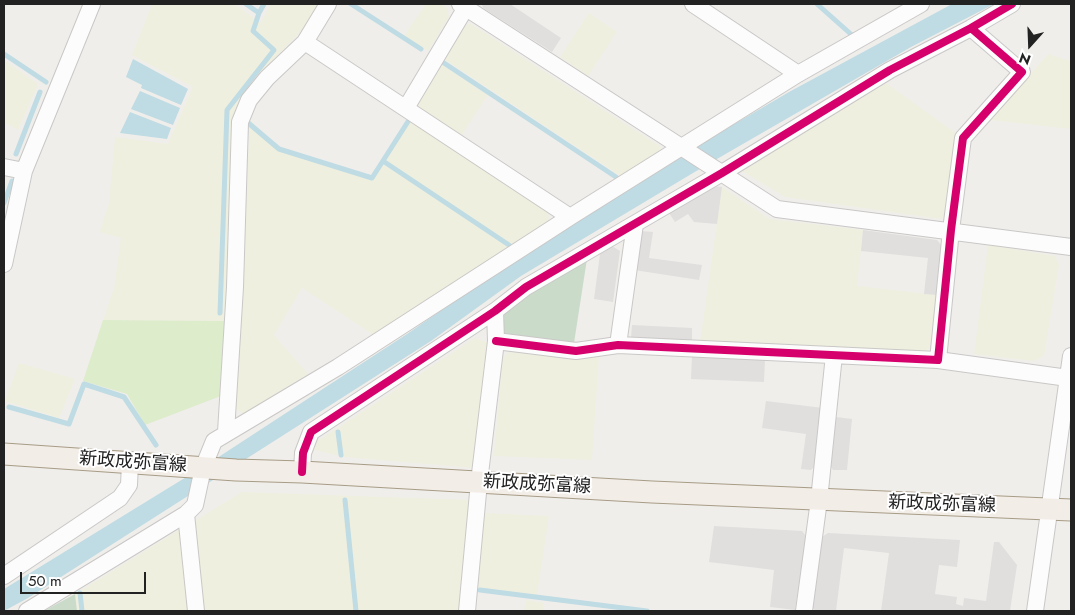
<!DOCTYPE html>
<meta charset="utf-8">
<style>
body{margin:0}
#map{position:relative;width:1075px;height:615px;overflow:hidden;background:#f0eeeb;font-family:Jost,sans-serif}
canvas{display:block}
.frame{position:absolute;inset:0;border:5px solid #222;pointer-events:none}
.north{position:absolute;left:1005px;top:20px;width:50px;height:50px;-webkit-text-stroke:4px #fff;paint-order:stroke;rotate:200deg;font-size:14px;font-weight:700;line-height:20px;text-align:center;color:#222}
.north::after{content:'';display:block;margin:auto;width:18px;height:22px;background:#222;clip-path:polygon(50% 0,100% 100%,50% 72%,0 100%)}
.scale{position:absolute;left:20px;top:572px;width:126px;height:22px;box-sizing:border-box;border:2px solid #222;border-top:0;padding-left:6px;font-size:15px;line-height:18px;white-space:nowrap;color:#222;-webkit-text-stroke:4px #fff;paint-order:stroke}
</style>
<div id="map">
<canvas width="1075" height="615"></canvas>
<div class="frame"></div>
<div class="north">N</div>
<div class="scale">50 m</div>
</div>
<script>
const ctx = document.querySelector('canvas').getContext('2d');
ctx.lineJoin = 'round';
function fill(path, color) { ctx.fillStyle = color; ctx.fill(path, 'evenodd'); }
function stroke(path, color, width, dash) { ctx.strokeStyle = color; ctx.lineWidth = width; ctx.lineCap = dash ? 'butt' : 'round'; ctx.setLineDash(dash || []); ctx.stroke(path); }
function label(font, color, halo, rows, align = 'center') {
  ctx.font = font + ' Jost,"Noto Sans JP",sans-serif'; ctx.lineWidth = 4; ctx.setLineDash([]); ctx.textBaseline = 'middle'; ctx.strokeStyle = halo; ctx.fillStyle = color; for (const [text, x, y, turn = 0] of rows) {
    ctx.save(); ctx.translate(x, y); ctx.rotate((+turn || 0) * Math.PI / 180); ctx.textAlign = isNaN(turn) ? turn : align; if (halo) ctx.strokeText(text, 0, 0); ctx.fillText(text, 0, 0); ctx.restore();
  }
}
const farmland = new Path2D(`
 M152 4H234L261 23 271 4H318L307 25 274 59 239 101 233 118 225 321 103 320 114 288 121 238 100 232 109 203 115 137 168 144 193 87 132 55Z
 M426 4H441L447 8 449 17 428 51 404 36Z
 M589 13 617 32 588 76 560 57Z
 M471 24 661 147 658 153 622 177 444 59 465 25Z
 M1048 54 1071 61V129L991 120Z
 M4 60 38 84 18 130 4 122Z
 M442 65 488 95 461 136 418 108V105Z
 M886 83 957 134 947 213 941 219 785 197 742 171Z
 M408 119 548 211 549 221 374 335 302 288 274 335 308 374 244 414 236 409 250 120 279 147 370 178Z
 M722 187 769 219 863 230 857 286 937 295 930 347 924 352 700 342Z
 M988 245 1055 256 1059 265 1044 356 1034 361 974 354Z
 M475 338 489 343 475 468 344 457 307 448Z
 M509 352 576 359 599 355 592 460 494 456 503 357Z
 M19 363 75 379 59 418 5 401Z
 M242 492 471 500 461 611H204L195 521Z
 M485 513 549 516 537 595 476 587 481 516Z
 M179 530 188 611H77L75 594Z
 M526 600 544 603 543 611H524Z`);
const grass = new Path2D(`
 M103 320 225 321 221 396 145 425 127 394 83 381Z`);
const cemetery = new Path2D(`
 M587 259 574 343 502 333 505 308Z
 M75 594 77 611H44Z`);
const parking = new Path2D(`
 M482 4H510L561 38 552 52 483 8Z
 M713 186 722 187 717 224 694 222 688 214 675 222 669 213Z
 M863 230 937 240 942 246 937 295 924 294 928 258 861 251Z
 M641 231 653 232 649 258 702 265 699 280 634 270Z
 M612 246 620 251 613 302 594 299 600 254Z
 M632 325 692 328V341L631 338Z
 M692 356 765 359 764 382 691 379Z
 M766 401 823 408 815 466 811 470 801 469 806 434 762 428Z
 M836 417 852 419 847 470H833L831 467Z
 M714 526 802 531 806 536 795 610 770 607 774 570 709 562Z
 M828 533 960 540 957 567 939 565 935 594 957 597 956 604 963 606 964 598 986 601 994 542H999L1017 565 1010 611H881L889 553 844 548 836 611H816L812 608 822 537Z`);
const water = new Path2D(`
 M952 4H994L911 47 703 167 521 276 431 341 28 598 4 611V589L214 460 407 334 514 260 685 153 789 92Z
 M133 59 188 89 181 105 141 88 142 85 126 77Z
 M140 91 180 108 173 125 131 109Z
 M130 112 171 128 167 139 120 133Z`);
const stream = new Path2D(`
 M246 4 259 13 264 4
 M351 4 421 49
 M817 4 853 36
 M4 54 46 82
 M444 63 616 177
 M246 121 279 149 372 178 409 120
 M16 154 40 92
 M383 161 509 245
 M4 203 12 181
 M220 313 227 110 274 50 253 31 259 13
 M9 407 69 424 84 384 124 397 156 445
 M338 432 341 455
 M345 500 356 611
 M480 590 647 611
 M80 593 82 611`);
const minor = new Path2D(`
 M328 4 305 42 570 217 798 74 921 4
 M460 4 777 209 1071 247
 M693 4 798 74
 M406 108 468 4
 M4 167 24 171
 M4 264 24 171 92 4
 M496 341 576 351 618 345 938 360 951 230 963 138 1022 72 971 28
 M618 345 635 224
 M938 360 1068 378
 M226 432 235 287 240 122 249 100 267 78 305 42
 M302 472 303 453 311 432 495 311 526 287 722 173 890 70 971 28 1012 4
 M186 514 196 611
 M4 576 120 498 129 485 130 463
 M27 611 186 514 195 505 203 468 214 441 338 367 570 217
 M467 611 479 482 496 341 495 311
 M804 611 819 500 834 355
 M1035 611 1071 356`);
const major = new Path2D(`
 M4 454 236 470 302 472 652 492 1071 510`);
const cycleway = new Path2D(`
 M496 341 576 351 618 345 938 360 951 230 963 138 1022 72 971 28
 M302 472 303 453 311 432 495 311 526 287 722 173 890 70 971 28 1012 4`);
const streetNames = [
 ["新政成弥富線",133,463,4],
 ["新政成弥富線",537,485,3],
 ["新政成弥富線",942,505,2]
];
fill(farmland, '#efefdf');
fill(grass, '#ddeccb');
fill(cemetery, '#cadbca');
fill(parking, '#e0dfde');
fill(water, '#bfdbe3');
stroke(stream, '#bfdbe3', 5);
stroke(minor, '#c9c8c7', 18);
stroke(major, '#a79c86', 23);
stroke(minor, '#fdfcfc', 16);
stroke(major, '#f3ede7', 21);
stroke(cycleway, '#d6006c', 8);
label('18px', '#222', '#fff', streetNames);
</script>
